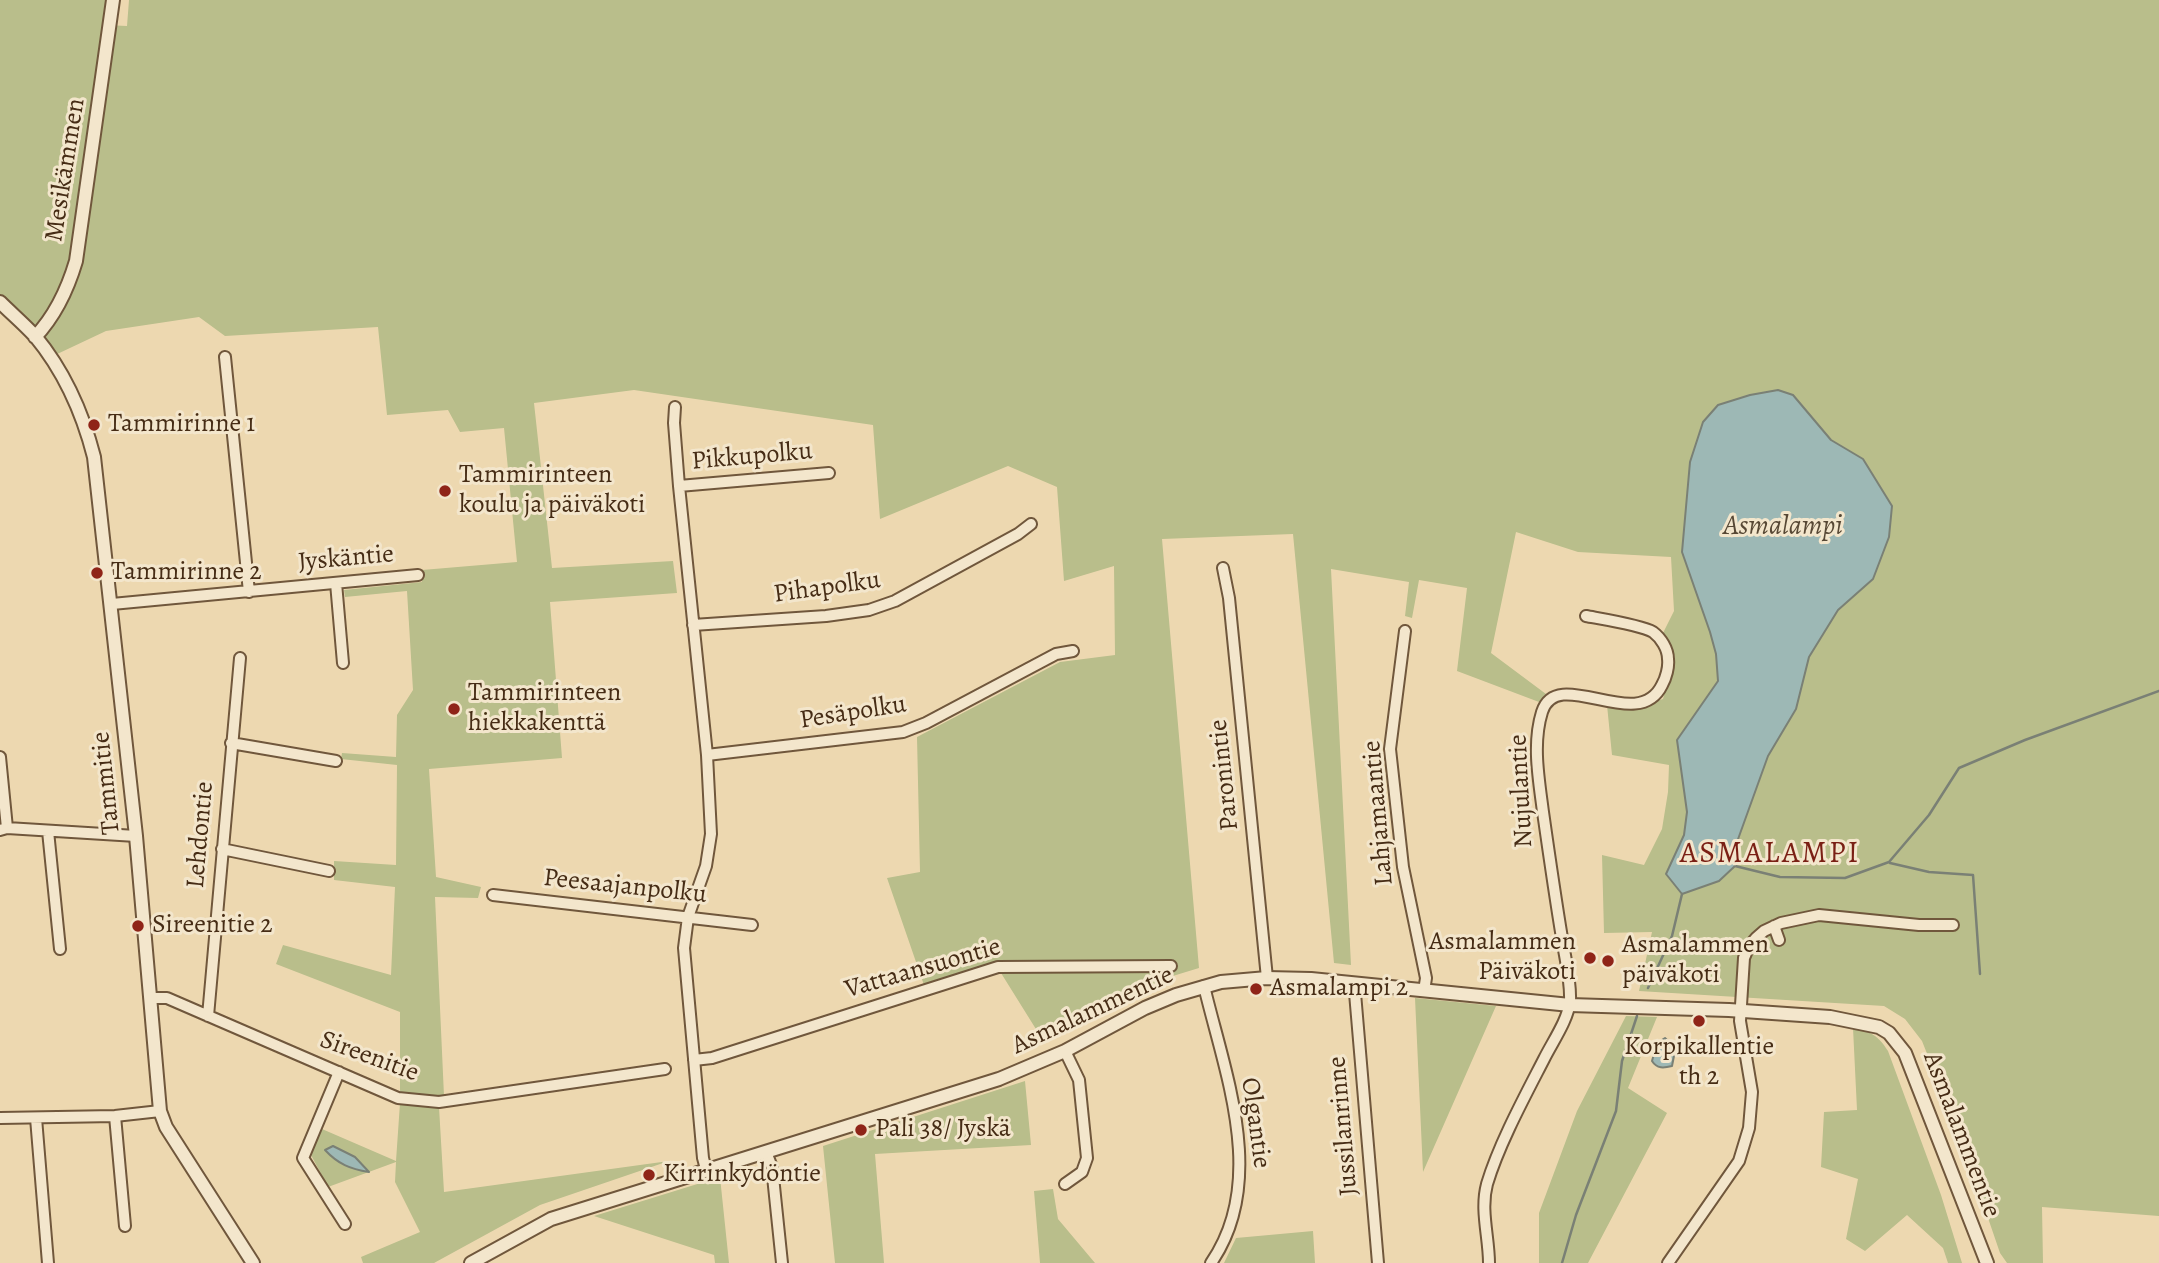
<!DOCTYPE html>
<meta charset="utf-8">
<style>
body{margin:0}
canvas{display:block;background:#edd8b0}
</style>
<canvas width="2159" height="1263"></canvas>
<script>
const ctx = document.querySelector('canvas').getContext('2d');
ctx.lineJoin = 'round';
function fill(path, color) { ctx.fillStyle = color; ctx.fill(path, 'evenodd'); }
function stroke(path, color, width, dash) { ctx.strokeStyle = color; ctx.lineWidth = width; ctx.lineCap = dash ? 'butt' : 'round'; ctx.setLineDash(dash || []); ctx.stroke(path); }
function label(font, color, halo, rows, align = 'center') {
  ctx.font = font + ' Alegreya,serif'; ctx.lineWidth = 6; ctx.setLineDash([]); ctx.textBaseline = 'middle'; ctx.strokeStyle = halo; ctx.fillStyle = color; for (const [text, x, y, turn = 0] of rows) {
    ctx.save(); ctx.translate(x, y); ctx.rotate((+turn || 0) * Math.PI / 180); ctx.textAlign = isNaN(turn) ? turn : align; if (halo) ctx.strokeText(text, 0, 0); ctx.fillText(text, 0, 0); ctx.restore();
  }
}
const green = new Path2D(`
 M0 0H107L105 25 127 26 129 0H2159V1216L2042 1207 2043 1263H2007L2000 1253 1961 1139 1922 1041 1905 1019 1884 1006 1639 991 1652 932 1604 933 1602 855 1644 865 1662 829 1668 792 1669 765 1612 755 1607 705 1636 707 1663 699 1673 660 1662 635 1674 611 1671 557 1578 552 1516 532 1491 653 1546 694 1539 702 1457 671 1467 588 1419 580 1412 618 1405 616 1409 582 1331 569 1351 965 1334 963 1293 534 1162 539 1199 968 1163 979 1044 1042 996 965 925 988 887 878 920 872 917 737 1060 662 1115 655 1114 566 1064 581 1057 487 1008 466 880 519 873 425 634 390 534 403 552 568 673 561 677 593 550 602 562 758 429 769 436 877 481 887 478 898 435 897 444 1096 437 1098 400 1094V1012L276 964 283 945 391 975 395 887 334 880V861L396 865 397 765 341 759 342 753 396 757 397 715 413 690 407 591 345 597 344 590 422 582V570L517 562 504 428 460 432 448 410 387 415 378 327 225 336 199 317 106 331 53 356 23 317 0 295ZM1778 390 1793 395 1831 440 1863 459 1892 505 1873 579 1838 610 1809 657 1796 709 1768 756 1737 842 1735 866 1666 874 1684 835 1687 812 1677 741 1718 681 1716 654 1710 632 1682 552 1718 405 1750 395Z
 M1415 998 1496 1006 1423 1172Z
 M1626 1016 1657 1017 1628 1088 1667 1113 1588 1263H1539V1213L1577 1111Z
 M1853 1028C1871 1032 1878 1035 1888 1051L1941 1195 1962 1263H1948L1943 1248 1907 1215 1865 1251 1846 1239 1858 1179 1821 1167 1824 1112 1857 1110Z
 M1025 1081 1031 1145 875 1154 884 1263H835L823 1146Z
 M400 1103 439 1107 444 1192 669 1161 540 1205 434 1263H363L361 1257 420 1232 395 1182 396 1162 328 1187 311 1155 322 1129 396 1161Z
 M720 1177 729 1263H715L714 1255 594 1216Z
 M1053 1189 1058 1219 1095 1263H1040L1034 1191Z
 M1313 1231 1315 1263H1224L1236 1238Z`);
const water = new Path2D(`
 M1778 390 1793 395 1831 440 1863 459 1892 506 1889 537 1873 579 1838 610 1809 657 1796 709 1768 756 1737 842 1735 866 1719 881 1682 894 1666 874 1684 835 1687 812 1677 740 1718 681 1716 654 1710 632 1682 552 1690 462 1703 422 1718 405 1750 395Z
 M1665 1038 1672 1045 1674 1056 1672 1066C1664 1068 1657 1069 1652 1061L1657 1043Z
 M333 1146 355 1157 369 1172C350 1169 338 1164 325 1150Z`);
const stream = new Path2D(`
 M1890 863 1929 872 1973 875 1980 974
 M1735 866 1780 877 1845 878 1889 862 1929 815 1959 768 2025 740 2159 691
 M1648 988 1672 936 1682 894
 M1562 1263 1576 1215 1616 1111 1622 1061 1637 1016`);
const minor = new Path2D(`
 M225 357 249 592
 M675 407 674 423 679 486 707 755 711 834 706 866 688 917 684 948 703 1158 706 1169
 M679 486 829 473
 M1223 568 1229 598 1267 978
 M336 583 343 663
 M112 604 418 575
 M693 625 826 616 869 610 895 601 1018 534 1031 524
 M1405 631 1390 749 1403 867 1426 978 1424 991
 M231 743 336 761
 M707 755 903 732 926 723 1056 654 1073 651
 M0 757 7 828
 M0 830 7 828 136 836
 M48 831 60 949
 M222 849 329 871
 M493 895 752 925
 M1774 926 1779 940
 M1356 984 1355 993 1378 1263
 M1204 986C1225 1074 1268 1181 1211 1263
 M151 998H167L398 1098 439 1102 665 1069
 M208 1016 240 658
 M694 1060 712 1058 998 967 1171 966
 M339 1072 303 1158 345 1224
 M115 1116 125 1226
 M0 1118 115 1116 160 1111
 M36 1118 48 1263
 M766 1152 772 1167 782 1263
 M1065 1184 1082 1172 1087 1158 1079 1080 1065 1051
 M1489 1263C1489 1237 1480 1210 1487 1184 1499 1144 1525 1096 1544 1059 1553 1041 1568 1020 1570 1001 1571 980 1565 958 1562 938 1555 896 1549 854 1543 812 1539 780 1532 744 1542 712 1557 664 1638 735 1662 685 1666 678 1669 667 1668 659 1668 649 1661 638 1653 632 1641 625 1602 619 1586 616
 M1668 1263 1739 1161 1749 1128 1752 1092 1740 1021 1744 958 1749 946 1756 938 1764 931 1781 923 1819 915 1919 925H1953`);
const tertiary = new Path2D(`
 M0 302C11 313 24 324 35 336 64 371 83 414 94 457L136 836 160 1111 166 1127 253 1263
 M35 337C55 316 68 288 76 261L113 0
 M471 1263 551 1219 999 1079 1065 1051 1145 1008 1176 995 1221 982 1267 978 1311 979 1570 1005 1729 1010 1830 1017 1879 1027 1889 1033 1905 1053 1987 1263`);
const markers = [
 [94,425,7,"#8f2418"],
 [445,491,7,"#8f2418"],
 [97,573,7,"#8f2418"],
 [454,709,7,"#8f2418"],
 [138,926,7,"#8f2418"],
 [1590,958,7,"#8f2418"],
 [1608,961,7,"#8f2418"],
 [1256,989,7,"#8f2418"],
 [1699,1021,7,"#8f2418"],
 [861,1130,7,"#8f2418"],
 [649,1175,7,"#8f2418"]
];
const streetNames = [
 ["Mesikämmen",66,170,-81],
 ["Pikkupolku",752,457,-5],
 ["Jyskäntie",346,559,-5],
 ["Pihapolku",827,588,-8],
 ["Pesäpolku",853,713,-9],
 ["Paronintie",1225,775,-96],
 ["Tammitie",107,783,-96],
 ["Nujulantie",1522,791,-93],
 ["Lahjamaantie",1379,813,-95],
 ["Lehdontie",201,835,-85],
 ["Peesaajanpolku",625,887,6],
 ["Vattaansuontie",923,969,-16],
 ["Asmalammentie",1093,1011,-25],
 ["Sireenitie",369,1057,20],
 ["Olgantie",1255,1123,82],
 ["Jussilanrinne",1344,1126,-95],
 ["Asmalammentie",1961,1135,69]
];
const poiNames = [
 ["Tammirinne 1",108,425],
 ["Tammirinteen",459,476],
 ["koulu ja päiväkoti",459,506],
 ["Tammirinne 2",111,573],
 ["Tammirinteen",468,694],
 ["hiekkakenttä",468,724],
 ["Sireenitie 2",152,926],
 ["Asmalammen",1576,943,"right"],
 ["Päiväkoti",1576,973,"right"],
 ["Asmalammen",1622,946],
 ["päiväkoti",1622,976],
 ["Asmalampi 2",1270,989],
 ["Korpikallentie",1699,1048,"center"],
 ["th 2",1699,1078,"center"],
 ["Pali 38/ Jyskä",875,1130],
 ["Kirrinkydöntie",663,1175]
];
const waterNames = [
 ["Asmalampi",1783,527]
];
const quarterNames = [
 ["ASMALAMPI",1770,855]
];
fill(green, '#b9be8b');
fill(water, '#9db8b5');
stroke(water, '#7a8075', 2);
stroke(stream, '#7a8075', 2.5);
stroke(minor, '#70573c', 14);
stroke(tertiary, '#70573c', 16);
stroke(minor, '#f3e6cc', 10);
stroke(tertiary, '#f3e6cc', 12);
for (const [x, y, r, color] of markers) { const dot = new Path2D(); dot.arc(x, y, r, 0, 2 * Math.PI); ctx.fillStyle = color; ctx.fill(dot); stroke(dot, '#f3e6cc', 2.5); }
label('26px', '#462c15', '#f3e6cc', streetNames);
label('26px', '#462c15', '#f3e6cc', poiNames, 'left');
label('italic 28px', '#574835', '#f3e6cc', waterNames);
ctx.letterSpacing = '2px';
label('30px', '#7a1f14', '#f3e6cc', quarterNames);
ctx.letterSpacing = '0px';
</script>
